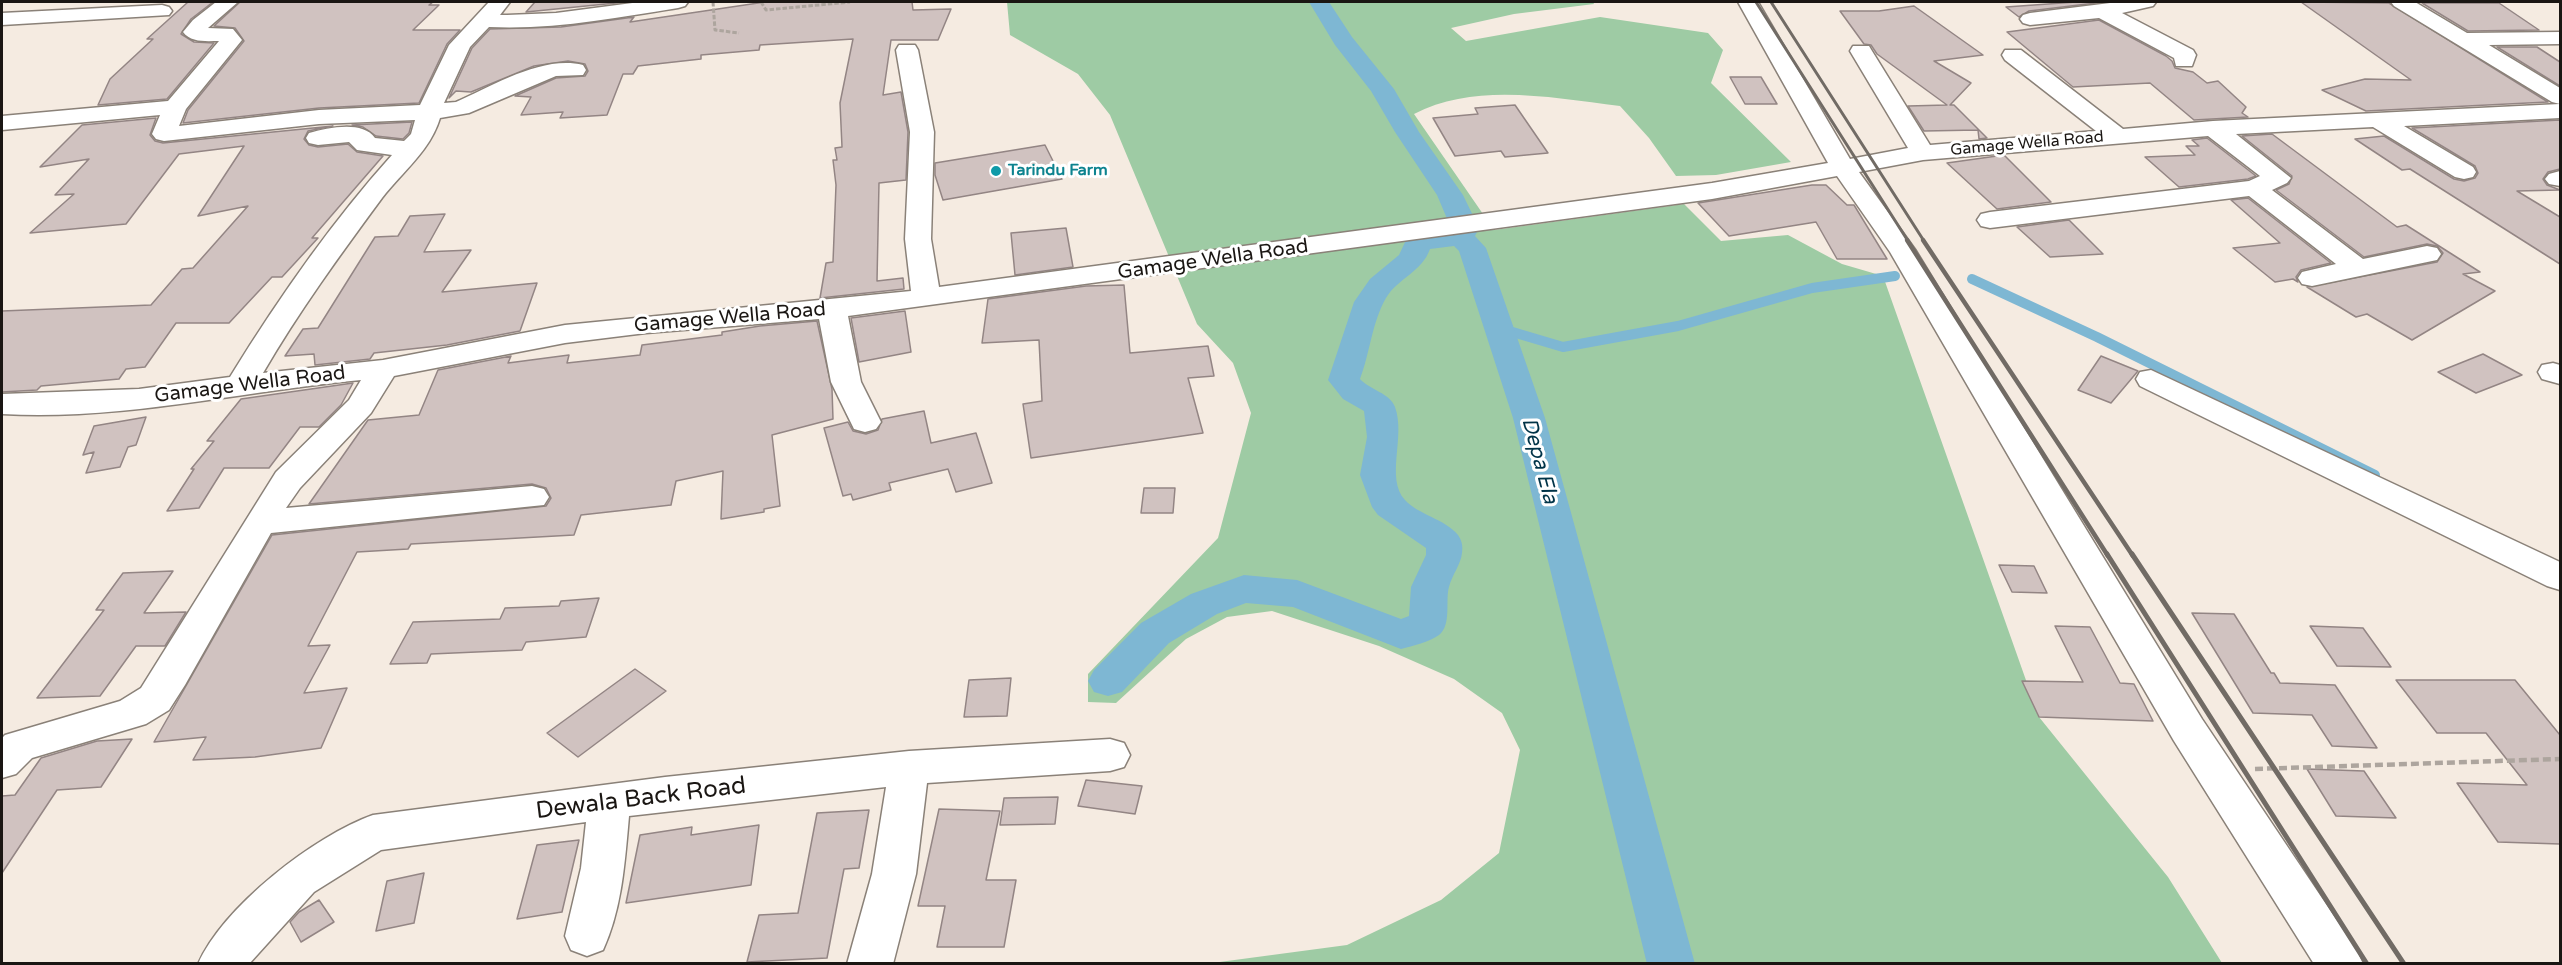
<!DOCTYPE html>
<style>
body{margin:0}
#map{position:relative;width:2562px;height:965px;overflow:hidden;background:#f5ebe1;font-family:"Varela Round",sans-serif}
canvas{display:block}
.frame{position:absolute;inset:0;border:3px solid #1a1613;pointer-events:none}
</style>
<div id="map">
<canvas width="2562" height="965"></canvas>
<div class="frame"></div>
</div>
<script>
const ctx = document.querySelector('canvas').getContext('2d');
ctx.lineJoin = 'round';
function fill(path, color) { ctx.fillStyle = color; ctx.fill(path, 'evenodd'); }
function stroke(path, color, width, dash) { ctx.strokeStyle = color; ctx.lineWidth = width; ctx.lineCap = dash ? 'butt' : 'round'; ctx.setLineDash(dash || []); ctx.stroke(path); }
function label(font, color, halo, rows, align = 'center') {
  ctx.font = font + ' "Varela Round",sans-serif'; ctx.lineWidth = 6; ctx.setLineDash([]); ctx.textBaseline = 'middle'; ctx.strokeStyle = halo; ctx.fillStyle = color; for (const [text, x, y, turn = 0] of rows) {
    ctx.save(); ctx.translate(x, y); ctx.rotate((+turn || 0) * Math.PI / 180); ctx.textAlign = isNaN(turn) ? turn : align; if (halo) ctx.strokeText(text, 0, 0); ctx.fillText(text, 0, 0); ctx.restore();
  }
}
const green = new Path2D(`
 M1007 2H1593L1594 4 1514 14 1451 28 1466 41 1600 17 1708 33 1723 50 1711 83 1791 162 1716 175 1676 176 1649 138 1620 106C1552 98 1476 82 1414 114L1494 230 1684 204 1721 241 1788 235 1842 264 1883 276 2039 717 2168 877 2222 963H1212L1347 945 1441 900 1499 853 1520 750 1502 713 1454 679 1379 646 1272 611 1227 617 1186 639 1116 703 1088 702V674L1218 538 1251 413 1233 363 1197 324 1110 115 1078 74 1010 35Z`);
const stream = new Path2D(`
 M1972 279 2097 337 2375 475
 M1499 328 1563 347 1678 326 1812 288 1895 276`);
const canal = new Path2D(`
 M1309 2H1329L1352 37 1394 89 1419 132 1463 195 1479 228 1475 236 1486 248 1545 418 1695 964H1647L1513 418 1459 251 1454 246 1430 249C1422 272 1398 278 1386 298 1372 322 1370 353 1360 379 1370 390 1390 393 1395 407 1406 437 1385 478 1405 500 1417 514 1445 519 1458 535 1462 541 1463 546 1462 553 1461 564 1452 575 1449 587 1445 600 1452 625 1439 635 1429 642 1413 646 1401 649L1293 607 1246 603 1217 614 1169 643 1122 692 1108 696 1094 692 1088 681 1094 670 1141 623 1191 594 1244 575 1297 580 1401 619 1409 616 1411 587 1426 555V548L1378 515 1372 507 1360 475 1367 437 1364 411 1343 399 1328 380 1354 302 1370 279 1399 255 1407 238 1430 231 1451 228 1437 195 1395 132 1371 91 1335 45Z`);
const building = new Path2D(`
 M188 2H213L191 19 181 34 194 42 214 43 167 99 98 105 110 79 153 39H147Z
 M240 2H433L429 5H439L413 30H460L447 44 419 103 319 108 183 123 188 110 244 41 235 28 214 26Z
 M535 2H626L526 12Z
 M765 2H912L913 10 951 9 938 40H891L883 95 901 92 908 132 906 180 879 183 877 281 903 278 904 289 820 298 826 263 833 262 836 185 833 160H837L835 148 842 147 840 103 853 39 760 45 759 50 701 55V59L638 66 633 74H623L607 115 560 118 563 112 521 115 531 97 515 96 556 78 585 76 588 71 585 64 568 61 534 66 471 92 456 91 449 98 472 48 490 29 561 27 634 17 630 22Z
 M2076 2H2104L2029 11 2019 17 2006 7Z
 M2301 2 2389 3 2548 102 2366 111 2322 90 2365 79 2411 80Z
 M2422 3H2499L2539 30 2468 31Z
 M1914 6 1983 55 1934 61 1971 83 1950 105H1954L1987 138 1979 139 1978 130 1924 131 1908 106 1947 105 1877 54 1871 45 1864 44 1840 11H1879Z
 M2099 20 2166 56 2172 61 2175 68 2193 72 2207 83 2218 81 2246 107 2242 113 2248 117 2194 120 2150 83 2073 87 2007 32Z
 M2497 47H2537L2560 62V86Z
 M1730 77H1761L1777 104H1745Z
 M1515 105 1548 153 1505 157 1501 151 1455 156 1433 118 1478 114 1475 108Z
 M156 118 150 135 155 141 163 143 333 126 308 131 304 139 309 145 318 147 348 144 357 152 383 156 312 238H318L282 277H272L229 323H176L145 367 126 369 119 379 41 386 37 390 2 392V311L151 305 182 269 193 268 248 206 198 216 244 146 179 154 126 224 30 233 74 194 55 195 89 159 40 167 82 125Z
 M2560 120V169L2548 172 2543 179 2547 185 2560 190 2517 191 2560 217V264L2410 169 2402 170 2355 139 2384 136 2454 179 2464 181 2475 178 2478 173 2475 166 2412 128Z
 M412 122 409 133 403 139 376 136 363 127 352 125Z
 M2272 134 2397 227 2406 225 2480 272 2463 274 2495 291 2412 340 2367 314 2356 317 2307 287 2437 262 2443 253 2437 246 2427 244 2364 257 2276 190 2289 184 2292 176 2242 136Z
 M2207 138 2256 176 2248 179 2179 187 2145 157 2195 155 2186 146H2199L2192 140Z
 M1045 145 1062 179 943 200 935 175V163Z
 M2004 155 2051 202 1997 209 1947 163Z
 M1812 185H1826L1847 205H1854L1887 259H1837L1816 222 1729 236 1698 203Z
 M2248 198 2331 263 2301 270 2296 277 2298 282 2293 279 2275 282 2233 248 2280 243 2231 200Z
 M445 214 424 252 471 250 442 292 537 283 520 331 447 345 374 353 370 359 315 365 314 354 285 356 303 329 318 328 375 237 398 236 410 216Z
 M2069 220 2103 254 2050 257 2017 227Z
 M1066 228 1073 267 1015 275 1011 233Z
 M1124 285 1130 353 1208 346 1214 376 1188 378 1203 433 1031 458 1023 404 1042 401 1039 340 982 343 988 299 1086 286Z
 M905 311 911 352 859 362 851 318Z
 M817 321 832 389 833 419 772 435 780 506 764 509V512L721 519 723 471 676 481 671 505 581 515 574 535 411 544 408 549 357 552 308 646 330 645 304 693 347 688 321 748 255 757 193 760 206 737 154 742 272 535 546 506 551 498 546 488 532 484 309 504 368 420 419 415 438 370 511 356 508 363 569 355 567 363 640 355 642 345 722 335V332L760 326Z
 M2483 354 2522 375 2476 393 2438 372Z
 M2101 356 2138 371 2111 403 2078 390Z
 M353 383 341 405 319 427H300L269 468H224L199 508 167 511 194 469H191L214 441H207L241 399Z
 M924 411 931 443 976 433 992 483 956 492 948 469 889 483 891 490 853 500 851 494 843 496 824 428 848 422 853 431 866 434 878 430 882 419Z
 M146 417 136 445 128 447 120 467 86 473 94 452 83 455 94 426Z
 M1144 488H1175L1173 513H1141Z
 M1999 565 2034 566 2047 593 2012 592Z
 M173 571 144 613 186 612 165 646H136L100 696 37 698 104 610H96L123 573Z
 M599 598 586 637 526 642 522 650 431 654 427 663 390 664 413 622 500 619 505 608 559 606 561 601Z
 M2192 613 2234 614 2271 673H2274L2280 683 2335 685 2377 748 2332 746 2312 715 2253 713Z
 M2055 626 2090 627 2120 683 2134 684 2153 721 2039 717 2022 681 2083 682Z
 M2310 626 2363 628 2391 667 2337 666Z
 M635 669 666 691 578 757 547 733Z
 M1011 678 1007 716 964 717 969 680Z
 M2396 680H2515L2560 735V844L2498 842 2457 783 2527 785 2486 733H2437Z
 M132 739 101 787 57 790 2 873V796L15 795 41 758 97 741Z
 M2307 769 2364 771 2396 818 2336 816Z
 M1086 780 1142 786 1135 814 1078 806Z
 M1058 797 1055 824 1000 825 1004 798Z
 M939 809 1000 811 986 880H1016L1004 947H937L945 906H918Z
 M869 810 859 868 844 869 827 958 747 962 759 915 798 913 817 813Z
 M759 825 751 885 626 903 640 835 692 827 691 835Z
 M579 840 562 912 517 919 537 845Z
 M424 873 414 923 376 931 387 881Z
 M319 900 334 922 301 942 290 922 299 912Z`);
const pathFar1 = new Path2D(`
 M713 2 715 30 739 33
 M761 2 766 10 850 2`);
const path = new Path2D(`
 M2255 769 2560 759`);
const minor = new Path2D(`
 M216 2H238L208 28 233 29 242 40 186 109 179 126 319 110 420 105 449 45 489 2H510L500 15H507L556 13 640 2H688L685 6 678 8C615 18 553 30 489 27L470 47 444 103 456 102C493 86 542 55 583 65L586 70 583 75 556 76 469 113 440 118C430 151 403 171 382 198 340 255 299 311 263 373L383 360 565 325 911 291 905 239 910 132 896 50 899 45H915L918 50 934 132 931 239 939 287 1712 183 1828 163 1738 2H1758L1850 159 1908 148 1850 51 1853 46H1869L1872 51 1930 145 2096 131 2005 60 2002 55 2005 50H2021L2123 129 2213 121 2560 104V118L2404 126 2473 167 2476 172 2473 177 2464 179 2455 177 2373 127 2236 134 2291 178 2287 183 2272 190 2363 259 2427 246 2437 248 2441 254 2437 260 2312 286 2302 284 2298 278 2302 272 2336 264 2249 196 1990 228 1981 226 1977 220 1981 214 1990 212 2249 181 2260 176 2208 136 1923 160 1859 172 1916 251 2202 719 2356 949 2363 964H2314L2174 741 1890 252 1837 176 1712 199 848 316 861 382 881 422 876 429 865 432 854 429 831 382 819 319 646 333 565 343 394 376 371 413 300 488 286 508 532 486 544 489 549 497 544 505 271 533 185 685 169 710 146 724 32 758 16 774 2 778V738L5 735 120 701 141 688 276 472 349 400 361 380C242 391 122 421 2 414V394L139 389 230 377C278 299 331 223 392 155L357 150 349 142 318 145 309 143 306 138 309 133C328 128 362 120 375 138L404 141 411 134 415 120 319 124 164 141 156 139 152 134 160 115 2 130V116L168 101 219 41C207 41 191 43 183 32L193 20Z
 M2118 2H2156L2153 6 2122 13 2193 50 2196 55 2192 66H2176L2174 58 2099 18 2030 25 2023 23 2020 19 2023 15 2030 13Z
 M2391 2H2415L2467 33 2560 32V44L2489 45 2560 88V104L2552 102 2394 6Z
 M162 5 169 7 172 11 169 15 2 25V13Z
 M2560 171V186L2549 184 2545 179 2549 174Z
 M2553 363 2560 365V384L2542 379 2538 372 2542 365Z
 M2151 370 2560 562V590L2547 586 2140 386 2136 379 2140 372Z
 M1110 739 1124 743 1130 755 1124 767 1110 771 927 783 916 874 893 964H847L872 874 886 787 629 816C625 861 622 909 603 950L587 956 571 950 565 936 581 868 586 822 381 850 314 892 249 964H198C224 906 314 836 373 815L665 777 909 751Z`);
const railFar2 = new Path2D(`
 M1756 2 1908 241
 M1771 2 1924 241`);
const railFar1 = new Path2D(`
 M1907 240 2108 556
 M1923 240 2133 556`);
const rail = new Path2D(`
 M2107 554 2367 964
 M2132 554 2404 964`);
const markers = [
 [996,171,6,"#0f9aa8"]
];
const farStreetnames = [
 ["Gamage Wella Road",2027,144,-5]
];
const farCulturenames = [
 ["Tarindu Farm",1008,171]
];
const streetNames = [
 ["Gamage Wella Road",1213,260,-8],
 ["Gamage Wella Road",730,318,-5],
 ["Gamage Wella Road",250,385,-7]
];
const waterNames = [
 ["Depa Ela",1539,461,75]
];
const nearStreetnames = [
 ["Dewala Back Road",641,799,-7]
];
fill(green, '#9ecba4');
stroke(stream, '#7eb7d3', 10);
fill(canal, '#7eb7d3');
fill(building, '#d0c2c0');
stroke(building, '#938584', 1.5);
stroke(minor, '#8a8178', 3);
stroke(pathFar1, '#ada59e', 3, [4.5, 2]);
stroke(path, '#ada59e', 4.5, [8, 4]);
fill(minor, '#fff');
stroke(railFar2, '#716b65', 3);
stroke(railFar1, '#716b65', 4.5);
stroke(rail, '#716b65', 5);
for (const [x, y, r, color] of markers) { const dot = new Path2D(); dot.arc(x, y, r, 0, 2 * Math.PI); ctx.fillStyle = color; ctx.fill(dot); stroke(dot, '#fff', 2); }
label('16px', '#1a1613', '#fff', farStreetnames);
label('bold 16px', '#0d838f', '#fff', farCulturenames, 'left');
label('20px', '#1a1613', '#fff', streetNames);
label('italic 21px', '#013448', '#fff', waterNames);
label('24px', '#1a1613', '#fff', nearStreetnames);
</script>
